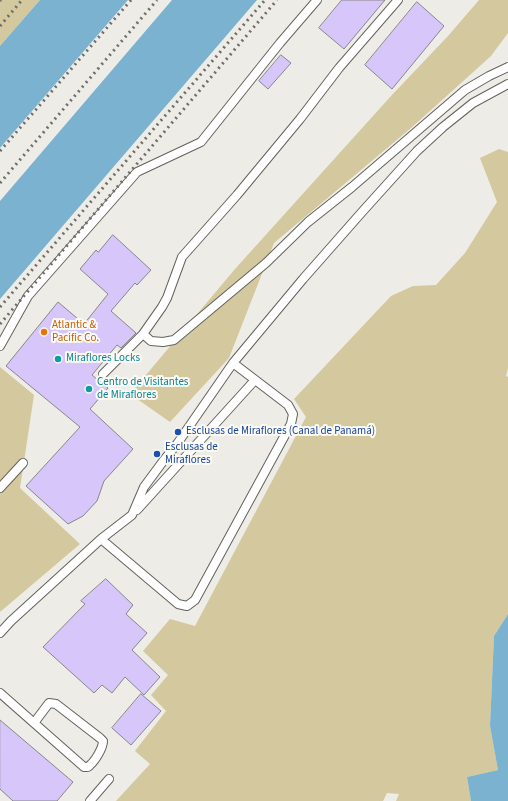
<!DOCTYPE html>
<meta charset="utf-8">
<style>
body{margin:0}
canvas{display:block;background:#eeece6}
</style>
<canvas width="508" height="801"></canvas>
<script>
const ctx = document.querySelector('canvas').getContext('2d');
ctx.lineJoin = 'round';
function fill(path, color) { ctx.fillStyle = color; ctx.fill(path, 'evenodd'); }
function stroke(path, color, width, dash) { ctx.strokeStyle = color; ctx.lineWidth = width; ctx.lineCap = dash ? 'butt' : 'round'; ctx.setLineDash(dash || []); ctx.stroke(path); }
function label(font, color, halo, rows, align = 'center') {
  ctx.font = font + ' "Source Sans 3",sans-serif'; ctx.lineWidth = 4; ctx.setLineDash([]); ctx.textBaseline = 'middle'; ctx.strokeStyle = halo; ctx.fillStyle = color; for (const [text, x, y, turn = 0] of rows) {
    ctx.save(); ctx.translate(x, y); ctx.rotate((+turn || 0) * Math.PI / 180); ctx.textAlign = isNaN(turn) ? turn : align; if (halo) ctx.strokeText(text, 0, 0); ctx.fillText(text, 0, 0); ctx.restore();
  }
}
const green = new Path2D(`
 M0 0H40L0 46Z
 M479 0H508V33L491 56 411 128 274 243 229 358 170 422 130 394 235 269 391 96 448 36Z
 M499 149 508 152V368L506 376 508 377V614L494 636 490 726 498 770 467 777 471 801H396L399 794 387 793 383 801H116L150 764 135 751 166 711 151 695 168 675 143 651 170 619 195 626 306 417 294 399 391 296 413 286 436 285 465 253 497 202 480 158Z
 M0 367 34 395 20 488 80 544 0 612Z`);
const water = new Path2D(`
 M40 0H128L0 148V46Z
 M172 0H257L0 299V201Z
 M508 614V801H471L467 777 498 770 490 726 494 636Z`);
const building = new Path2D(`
 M342 0H385L344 49 319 28Z
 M417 2 444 26 392 89 365 65Z
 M281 55 291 63 268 89 259 81Z
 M113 235 151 270 137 285 135 283 111 311 136 333 121 348 117 345 92 375 108 388 90 409 133 449 104 481 97 501 83 516 68 524 26 486 80 427 6 366 58 302 84 324 108 294 80 269 96 250 98 252Z
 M106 579 133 605 126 614 147 633 132 650 160 677 144 695 125 677 112 693 102 685 94 693 43 647 85 604 81 601Z
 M141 694 161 711 131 745 112 728Z
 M0 720 73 782 57 801H13L0 789Z`);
const lane = new Path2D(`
 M143 334 151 341 163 342 174 340 266 263 308 222 352 187 465 90 489 76 508 67
 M0 346 28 296 137 172 201 142 280 43 317 0
 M103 374 143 334 162 307 167 298 182 257 237 195 300 119 339 68 398 0
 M0 488 23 463
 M137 510 255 380
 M101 539 178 604 187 606 195 600 291 424 293 414 288 405 233 363
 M0 633 11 621 101 539 132 515 144 487 164 460 177 444 233 363 303 279 362 212 417 151 443 127 473 103 508 84
 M0 693 84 767C87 767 88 768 90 765 95 761 103 748 103 741L100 738 56 704 49 703 34 723
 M90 801 109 779`);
const rail = new Path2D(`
 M0 1 1 0
 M0 26 22 0
 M0 151 131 0
 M0 183 157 0
 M0 307 265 0
 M0 324 277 0`);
const markers = [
 [44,332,4,"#e8710a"],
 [58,359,4,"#0f9aa8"],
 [89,389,4,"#0f9aa8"],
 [178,432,4,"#1a4fb4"],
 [157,454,4,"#1a4fb4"]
];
const foodNames = [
 ["Atlantic &",52,326],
 ["Pacific Co.",52,339]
];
const cultureNames = [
 ["Miraflores Locks",66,359],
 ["Centro de Visitantes",97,383],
 ["de Miraflores",97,396]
];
const transitNames = [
 ["Esclusas de Miraflores (Canal de Panamá)",186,432],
 ["Esclusas de",165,448],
 ["Miraflores",165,461]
];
fill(green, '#d3c89e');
fill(water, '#7ab2cf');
fill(building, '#d7c6f9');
stroke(building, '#88868c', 1);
stroke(lane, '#63625d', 10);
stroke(lane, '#fff', 8);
stroke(rail, '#6f6e6a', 3, [2, 4]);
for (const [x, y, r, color] of markers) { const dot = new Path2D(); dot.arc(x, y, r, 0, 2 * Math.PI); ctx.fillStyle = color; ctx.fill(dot); stroke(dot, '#fbfaf4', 1.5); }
label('11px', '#c56008', '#fbfaf4', foodNames, 'left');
label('11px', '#0d838f', '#fbfaf4', cultureNames, 'left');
label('11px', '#164399', '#fbfaf4', transitNames, 'left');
</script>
